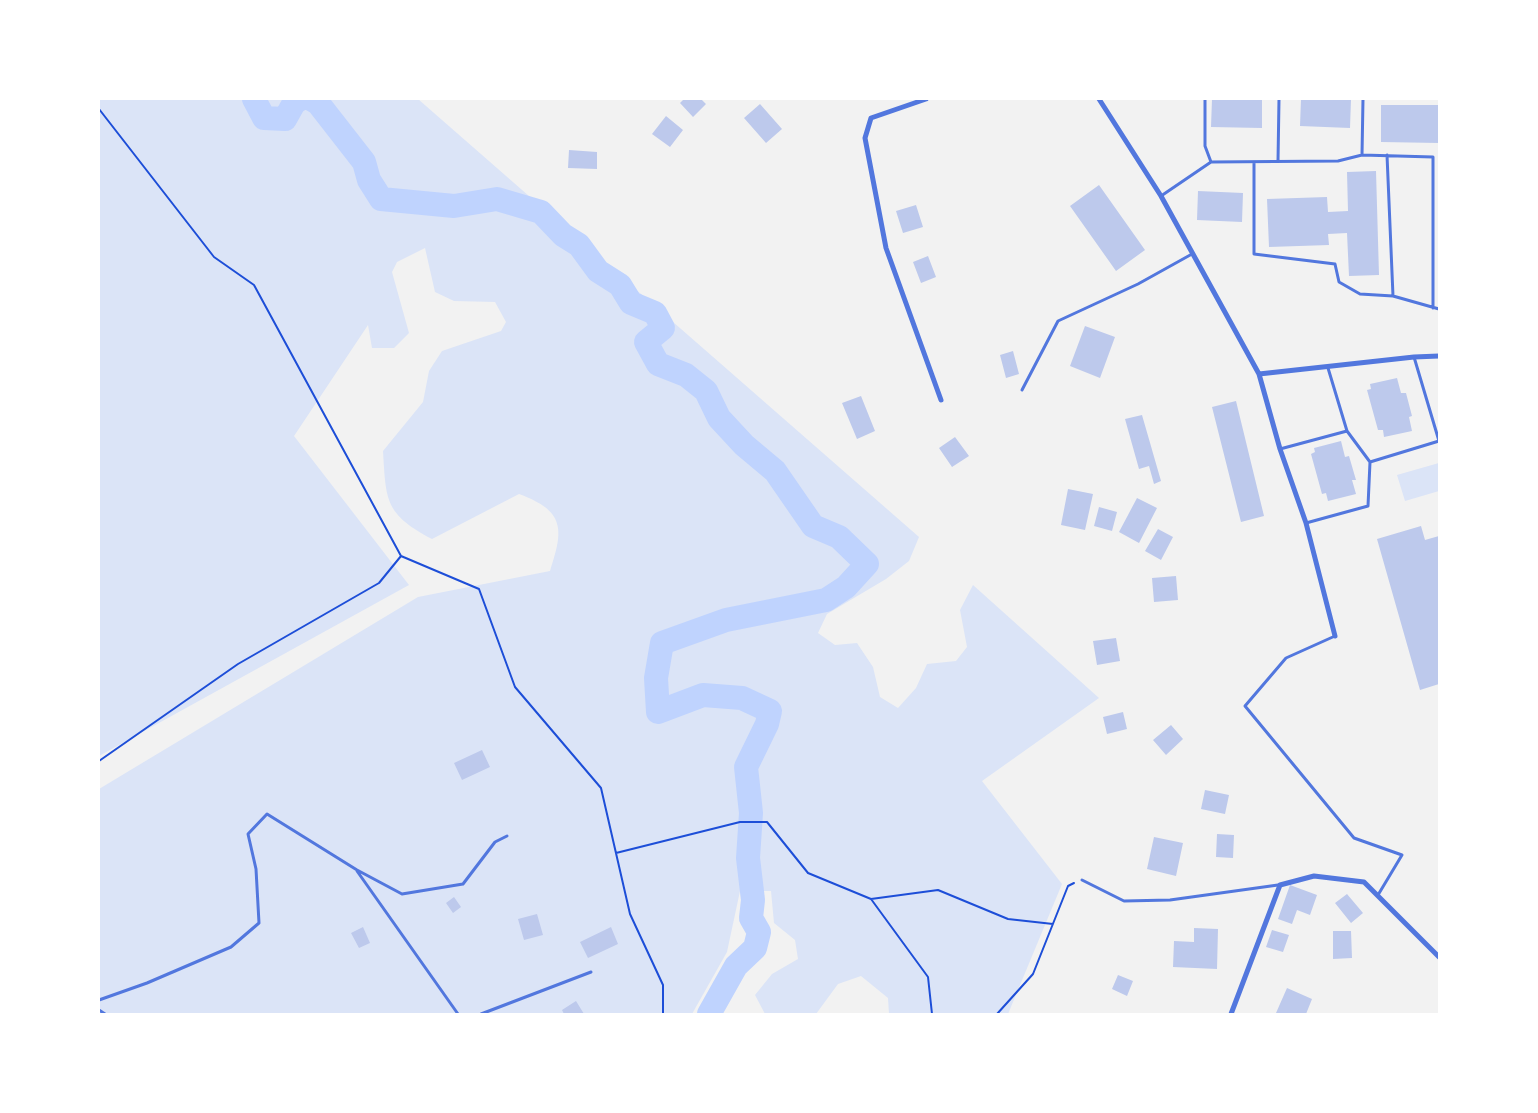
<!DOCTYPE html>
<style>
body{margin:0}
#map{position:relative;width:1538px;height:1113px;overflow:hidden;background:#f2f2f2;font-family:Inter,sans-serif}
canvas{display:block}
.frame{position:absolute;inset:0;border:100px solid #fff;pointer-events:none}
</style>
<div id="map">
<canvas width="1538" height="1113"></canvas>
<div class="frame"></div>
</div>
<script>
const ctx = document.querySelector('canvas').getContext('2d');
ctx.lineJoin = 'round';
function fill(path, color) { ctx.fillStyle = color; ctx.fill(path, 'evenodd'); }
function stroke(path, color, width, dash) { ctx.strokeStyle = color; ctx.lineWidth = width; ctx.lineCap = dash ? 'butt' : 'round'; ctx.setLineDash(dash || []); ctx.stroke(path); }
const green = new Path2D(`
 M99 99H418L919 537 909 561 886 579 827 614 818 633 835 645 857 643 873 667 880 697 898 708 916 688 927 664 956 661 967 647 960 610 973 585 1099 698 982 781 1062 884 1008 1014H889L888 998 861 976 838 984 816 1014H765L755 995 772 974 798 959 795 940 774 923 771 891H740L727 952 692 1014H99V789L418 597 550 571C564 529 565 511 519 494L432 539C385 514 386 501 383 451L423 402 429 371 442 351 501 331 506 322 495 302 454 301 435 292 425 248 397 262 392 272 409 333 394 348H372L368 325 294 436 409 585 99 756Z
 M1439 463V491L1405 501 1397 475Z`);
const river = new Path2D(`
 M254 99 264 118 285 119 294 103 300 99
 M311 99 318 103 364 162 369 180 381 199 454 206 497 199 541 212 563 235 579 245 598 271 620 285 631 303 655 313 663 328 646 342 658 364 686 375 706 391 719 418 744 445 775 471 813 526 839 537 867 564 846 587 826 600 726 620 662 643 656 678 658 712 703 695 742 698 770 711 767 724 746 767 751 813 748 858 753 900 751 918 759 932 755 948 736 966 709 1014`);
const building = new Path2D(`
 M684 99H701L706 104 693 117 680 103Z
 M1212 99H1262V128L1211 127Z
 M1301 99H1351L1350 128 1300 126Z
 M760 104 782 129 766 143 744 118Z
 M1381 105H1439V143L1381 142Z
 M666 116 683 130 670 147 652 134Z
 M569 150 597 152V169L568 168Z
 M1376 171 1379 275 1349 276 1347 233 1328 234 1329 245 1269 247 1267 199 1327 197 1328 212 1348 211 1347 172Z
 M1099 185 1145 250 1116 271 1070 206Z
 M1198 191 1243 193 1242 222 1197 220Z
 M916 205 923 227 903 233 896 211Z
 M928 256 936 277 921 283 913 262Z
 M1085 326 1115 337 1100 378 1070 366Z
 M1013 351 1019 374 1006 378 1000 355Z
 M1397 378 1401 393H1406L1412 416 1409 417 1412 431 1384 437 1383 430H1378L1367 390 1371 389 1370 384Z
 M861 396 875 431 857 439 842 403Z
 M1236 401 1264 516 1241 522 1212 407Z
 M1142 415 1161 481 1154 484 1149 466 1139 469 1125 419Z
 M955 437 969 456 952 467 939 448Z
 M1341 441 1345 457 1349 456 1356 480H1352L1356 494 1328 501 1326 493 1322 494 1311 454 1315 452 1314 448Z
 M1068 489 1093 494 1085 530 1061 525Z
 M1137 498 1157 508 1139 543 1119 532Z
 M1099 507 1117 512 1112 531 1094 526Z
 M1421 526 1425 540 1439 536V684L1420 690 1377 539Z
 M1158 529 1173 537 1161 560 1145 551Z
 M1176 576 1178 600 1154 602 1152 578Z
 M1116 638 1120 661 1097 665 1093 641Z
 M1123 712 1127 729 1107 734 1103 717Z
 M1171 725 1183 739 1166 755 1153 740Z
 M482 750 490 767 462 780 454 763Z
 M1205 790 1229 795 1225 814 1201 809Z
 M1217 834 1234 835 1233 858 1216 857Z
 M1154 837 1183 843 1176 876 1147 869Z
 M1290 885 1317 895 1310 915 1297 910 1292 924 1278 919Z
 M1347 894 1363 913 1351 923 1335 903Z
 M454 897 461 907 453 913 446 903Z
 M537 914 543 935 524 940 518 919Z
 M363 927 370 943 359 948 351 933Z
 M611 927 618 944 588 958 580 942Z
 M1194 928 1218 929 1217 969 1173 967 1174 941 1194 942Z
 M1272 930 1289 935 1283 952 1266 947Z
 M1333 931H1351L1352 958 1333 959Z
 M1118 975 1133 981 1127 996 1112 989Z
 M1287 988 1312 999 1306 1014 1276 1013Z
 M576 1001 584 1014H564L562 1010Z`);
const path = new Path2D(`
 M99 109 214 257 254 285 401 556 479 589 515 687 601 788 630 914 663 985V1014
 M99 761 238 664 379 583 401 556
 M616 853 740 822H767L808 873 871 899 928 977 932 1014
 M871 899 938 890 1008 919 1053 924
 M997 1014 1033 974 1068 886 1074 883`);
const service = new Path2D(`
 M1362 155 1363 99
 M1387 155 1393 296
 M1278 161 1279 99
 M1211 162 1338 161 1362 155 1433 157V308
 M1254 163V254L1335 264 1339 282 1360 294 1393 296 1439 309
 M1161 196 1211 162 1205 146V99
 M1328 368 1347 431
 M1022 390 1058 321 1138 284 1192 254
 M1280 449 1347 431 1370 462 1368 506 1306 523
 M1370 462 1439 441 1414 357
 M1335 636 1286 658 1245 706 1354 838 1402 855 1378 895
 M357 871 458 1014
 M1082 880 1124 901 1170 900 1278 885
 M99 1000 147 983 231 947 259 923 256 869 248 834 267 814 357 870 402 894 463 884 495 842 507 836
 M99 1010 105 1014
 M481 1014 591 972`);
const minor = new Path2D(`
 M926 99 871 118 865 138 886 248 941 400
 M1099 99 1161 196 1259 374 1414 357 1439 356
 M1259 374 1280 449 1306 523 1335 636
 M1231 1014 1280 885 1314 876 1364 882 1439 957`);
fill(green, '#dbe4f7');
stroke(river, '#bfd3fe', 24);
fill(building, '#bdc9ec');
stroke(path, '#1d4ed8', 2);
stroke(service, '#5277de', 3);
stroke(minor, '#5277de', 5);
</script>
